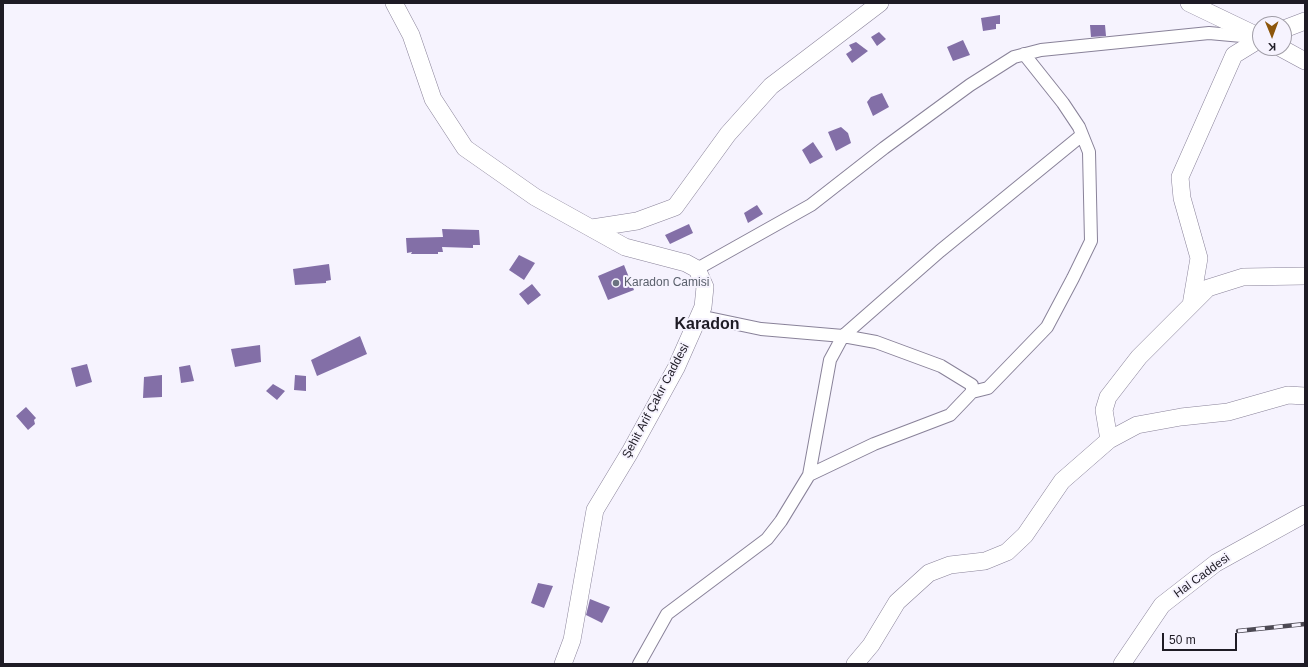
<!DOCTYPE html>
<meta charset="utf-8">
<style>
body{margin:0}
#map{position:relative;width:1308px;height:667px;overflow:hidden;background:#f6f3fe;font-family:Arial,sans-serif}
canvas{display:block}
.frame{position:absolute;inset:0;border:4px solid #1e1b25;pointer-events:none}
.north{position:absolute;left:1252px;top:16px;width:40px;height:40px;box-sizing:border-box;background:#f6f3fe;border:1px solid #a09da7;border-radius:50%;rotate:179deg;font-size:11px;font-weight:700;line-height:16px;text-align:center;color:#1e1b25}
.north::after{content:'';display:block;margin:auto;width:14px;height:18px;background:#8d560b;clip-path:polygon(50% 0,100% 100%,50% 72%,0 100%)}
.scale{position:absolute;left:1162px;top:633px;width:75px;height:18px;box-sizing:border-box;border:2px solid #1e1b25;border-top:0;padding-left:5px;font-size:12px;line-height:14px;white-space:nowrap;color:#1e1b25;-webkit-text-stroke:3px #f6f3fe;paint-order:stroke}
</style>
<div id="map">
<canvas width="1308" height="667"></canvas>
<div class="frame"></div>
<div class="north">K</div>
<div class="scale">50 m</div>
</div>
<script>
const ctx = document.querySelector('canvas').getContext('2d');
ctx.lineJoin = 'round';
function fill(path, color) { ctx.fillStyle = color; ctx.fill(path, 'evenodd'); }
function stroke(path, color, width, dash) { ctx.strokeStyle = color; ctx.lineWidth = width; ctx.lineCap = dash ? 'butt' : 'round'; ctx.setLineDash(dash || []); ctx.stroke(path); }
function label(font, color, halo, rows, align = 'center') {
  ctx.font = font + ' Arial,sans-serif'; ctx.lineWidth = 4; ctx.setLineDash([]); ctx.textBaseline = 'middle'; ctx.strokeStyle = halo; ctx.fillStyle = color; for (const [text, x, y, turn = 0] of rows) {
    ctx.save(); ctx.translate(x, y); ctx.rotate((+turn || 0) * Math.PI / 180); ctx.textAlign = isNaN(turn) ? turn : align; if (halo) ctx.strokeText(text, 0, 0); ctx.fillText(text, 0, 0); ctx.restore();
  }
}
const building = new Path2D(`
 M1000 15V24H996V29L983 31 981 18Z
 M1090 25H1105L1106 36 1091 37Z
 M879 32 886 39 877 46 871 37Z
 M963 40 970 55 953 61 947 47Z
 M856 42 868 51 852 63 846 54 852 50 849 45Z
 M882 93 889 107 873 116 867 102 871 97Z
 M841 127 848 133 851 143 836 151 828 132Z
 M813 142 823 157 810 164 802 150Z
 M757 205 763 214 748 223 744 213Z
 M689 224 693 233 670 244 665 235Z
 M442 229 479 230 480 245H473V248L442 247 443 252H438V254H411L412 252 407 253 406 238 443 237Z
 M519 255 535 263 524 280 509 270Z
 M329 264 331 280 326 281V283L295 285 293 269Z
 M624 265 634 290 608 300 598 276Z
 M532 284 541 295 528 305 519 294Z
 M360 336 367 354 317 376 311 360Z
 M260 345 261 362 235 367 231 349Z
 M87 364 92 382 76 387 71 368Z
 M190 365 194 381 181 383 179 367Z
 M162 375V397L143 398 144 377Z
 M295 375 306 376V391L294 390Z
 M273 384 285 391 277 400 266 391Z
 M26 407 36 418 34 420 35 424 28 430 16 416Z
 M538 583 553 586 544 608 531 603Z
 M590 599 610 607 602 623 586 615Z`);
const street = new Path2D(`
 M697 269 811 205 884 148 970 85 1014 57 1041 50 1209 33 1253 37
 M972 392 988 388 1047 327 1073 278 1091 241 1089 152 1079 127 1063 103 1024 54
 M809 475 830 360 843 336 940 251 1082 135
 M639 664 667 614 767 539 781 521 809 475 874 444 950 415 972 392V385L941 366 876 342 843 336 761 329 699 316`);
const secondary = new Path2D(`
 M394 3 411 35 433 99 465 148 535 197 625 247 686 263 697 269 705 287 703 307 676 368 630 452 595 510 572 640 563 664
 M1189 3 1260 37
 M1284 29 1305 21
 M1281 48 1305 61
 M592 228 637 221 675 207 728 134 771 86 880 3
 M1191 305 1199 258 1182 198 1180 177 1234 55 1260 39
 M1109 440 1104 410 1108 397 1139 357 1208 288 1243 277 1305 276
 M855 664 871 645 897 602 929 573 950 565 985 561 1007 552 1025 535 1062 481 1109 440 1137 425 1181 417 1228 412 1288 395 1305 396
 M1122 664 1162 605 1216 563 1305 514`);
const rail = new Path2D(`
 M1238 631 1305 624`);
const markers = [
 [616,283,4,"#6b7280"]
];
const worshipNames = [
 ["Karadon Camisi",624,283]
];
const streetNames = [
 ["Şehit Arif Çakır Caddesi",656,401,-62],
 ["Hal Caddesi",1202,576,-36]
];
const districtNames = [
 ["Karadon",707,325]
];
fill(building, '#836fa7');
stroke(street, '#898299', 14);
stroke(secondary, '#898299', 18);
stroke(street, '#fff', 12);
stroke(secondary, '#fff', 17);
stroke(rail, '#4c4953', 4.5);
stroke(rail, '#f6f3fe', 3, [9]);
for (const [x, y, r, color] of markers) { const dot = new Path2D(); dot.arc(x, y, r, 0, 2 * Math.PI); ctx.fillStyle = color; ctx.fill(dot); stroke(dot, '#f6f3fe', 1.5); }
label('12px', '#5b616d', '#f6f3fe', worshipNames, 'left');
label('12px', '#1e1b25', '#f6f3fe', streetNames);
label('bold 16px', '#1e1b25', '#f6f3fe', districtNames);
</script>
